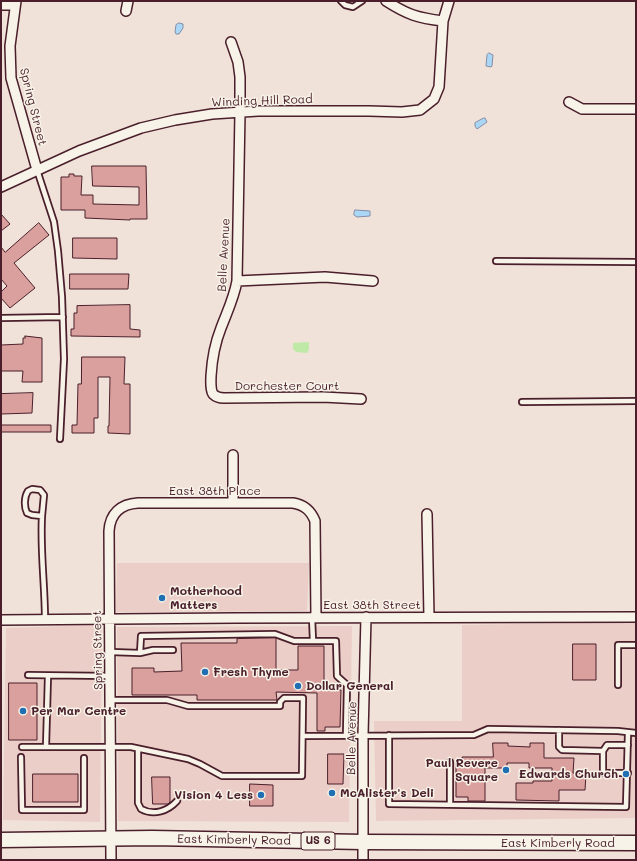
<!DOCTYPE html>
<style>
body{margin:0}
#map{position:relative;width:637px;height:861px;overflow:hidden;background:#f1e2d9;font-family:Mali,sans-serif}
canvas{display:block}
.frame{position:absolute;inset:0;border:2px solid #4a1f2b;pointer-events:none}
</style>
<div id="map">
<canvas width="637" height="861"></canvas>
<div class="frame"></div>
</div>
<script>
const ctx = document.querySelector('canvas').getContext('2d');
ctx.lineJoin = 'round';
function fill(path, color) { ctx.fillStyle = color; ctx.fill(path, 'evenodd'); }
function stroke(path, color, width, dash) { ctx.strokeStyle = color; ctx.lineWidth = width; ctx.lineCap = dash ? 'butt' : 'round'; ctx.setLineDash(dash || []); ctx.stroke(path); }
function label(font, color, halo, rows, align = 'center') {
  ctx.font = font + ' Mali,sans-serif'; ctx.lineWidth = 3; ctx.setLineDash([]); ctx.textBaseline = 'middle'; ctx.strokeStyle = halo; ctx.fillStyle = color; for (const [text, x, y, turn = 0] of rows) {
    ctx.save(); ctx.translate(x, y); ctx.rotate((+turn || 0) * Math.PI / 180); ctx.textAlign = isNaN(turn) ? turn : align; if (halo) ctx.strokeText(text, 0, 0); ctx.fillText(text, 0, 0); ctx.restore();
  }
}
const built = new Path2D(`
 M117 563H309L307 611 116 612Z
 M636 622V818L376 821 374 721H462V625Z
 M102 625 100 822 3 820 6 628Z
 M352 626 349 822 118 821 117 627Z`);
const green = new Path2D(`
 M309 342V349L307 353 296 352 293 349V343Z`);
const water = new Path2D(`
 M179 23 183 24V28L179 34H176L175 32 176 25Z
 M489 53 493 55 492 66 491 67 486 66 487 55Z
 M484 118H485L487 122 477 129 475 126V123Z
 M355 210 370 211V216L357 217 354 215Z`);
const building = new Path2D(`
 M92 166H146L147 219H130V220L85 218V210H61V177H69V174H74V176H82L81 195H93V204L139 205V187L93 186Z
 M1 214 10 224 1 231Z
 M39 223 49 235 14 263 35 288 10 308 1 298V292L7 286 1 279V247L5 252Z
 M73 238H117V259L73 258Z
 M70 274H129L128 289H70Z
 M130 305V329L140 330V337L71 336V329H74V313H77V306Z
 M25 336 42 338V382H22L23 371H1V345L23 344V338H25Z
 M82 357H125L124 384H130V434L108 433V426H109L110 377H98V418H94V433H72V425H77L78 384H81Z
 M33 393 32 413 1 414V394Z
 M1 425H51V432H1Z
 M276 638V670H298V646H324V686H327V690H341L340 727H325V731H317V693L276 692 277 700H197V695H132V668H154V672L182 671 181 643H237V639Z
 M573 644H596V680H573Z
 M9 683H37V740H9Z
 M493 743H508V746L530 747V743H544V758H574L573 773 586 774 585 790H559V801L516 800V783H533V781H552V768H529V763H507V768H485V801H468V797H456V760H462V757H493Z
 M328 754H344L343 784H328Z
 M33 774H78V802H33Z
 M152 777H170V802L168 804H153Z
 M250 784 273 785V806H250Z`);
const lane = new Path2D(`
 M341 1 345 5 353 7 362 1
 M37 170 54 222 58 251 62 297 64 359 60 439
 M496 261 636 262
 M1 318 63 317
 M522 402 636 401
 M32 489 40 490 44 495 42 516 32 515 27 513C24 507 24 497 28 491Z
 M42 516C40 550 45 585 45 620
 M312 617 313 641
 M111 652 140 653 153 650H173
 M140 653 141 636 275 634 294 641H336L337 676 347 685 346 735
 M28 675 110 676
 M618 685V645H636
 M559 730V747L562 750 603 751V773H628
 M389 735V804L626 807 628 733
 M303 736 474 735 488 729 618 731 636 733
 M22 747H131L188 759 200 764 222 776H302L303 698H284L280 702V706H188L167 700H110
 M46 747 48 676
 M138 749V803L141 809C154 816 168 811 177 801
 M603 751 607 745H628
 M21 757 22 810H84V758
 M450 805V762`);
const street = new Path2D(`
 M16 1 10 46 11 78 37 170
 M386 1C408 15 418 18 443 21
 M1 5H15
 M126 11 128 1
 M231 42 238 62 240 77V112L237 281C234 298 227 312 221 328 215 343 212 359 211 376 211 381 210 389 213 394 216 397 220 398 224 398L323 397 361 399
 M569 102 582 109H636
 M1 187 79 151 141 128 175 120 212 114 258 111H369L402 112 420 110 434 99 439 87 443 21 449 1
 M237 281 325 277 373 281
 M233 502V455
 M427 514 429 617
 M1 620 235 618 636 617
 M111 860 109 531C110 514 120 504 138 503H293C305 505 311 511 315 521L316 618
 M363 860V735L366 617`);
const primary = new Path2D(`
 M1 840 152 838 363 842 636 843`);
const markers = [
 [162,598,4,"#1f6fb2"],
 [205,672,4,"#1f6fb2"],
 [298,686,4,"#1f6fb2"],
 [23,711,4,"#1f6fb2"],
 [506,770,4,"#1f6fb2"],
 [626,774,4,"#1f6fb2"],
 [332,793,4,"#1f6fb2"],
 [261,795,4,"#1f6fb2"]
];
const shields = [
 [318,841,34]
];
const shieldNames = [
 ["US 6",318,841]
];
const streetNames = [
 ["Winding Hill Road",262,101,-2],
 ["Spring Street",33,107,76],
 ["Belle Avenue",224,255,-87],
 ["Dorchester Court",287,386],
 ["East 38th Place",215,491],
 ["East 38th Street",372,605],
 ["Spring Street",98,650,-91],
 ["Belle Avenue",352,738,-89],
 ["East Kimberly Road",234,840,1],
 ["East Kimberly Road",558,843]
];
const poiNames = [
 ["Motherhood",170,591],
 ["Matters",170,605],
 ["Fresh Thyme",213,672],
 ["Dollar General",306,686],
 ["Per Mar Centre",31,711],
 ["Paul Revere",498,763,"right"],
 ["Square",498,777,"right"],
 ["Edwards Church",618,774,"right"],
 ["McAlister's Deli",340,793],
 ["Vision 4 Less",253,795,"right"]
];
fill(built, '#eacec7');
fill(green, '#bee9a6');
fill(water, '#abd7f7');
stroke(water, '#848da5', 1);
fill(building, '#daa09d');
stroke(building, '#4a1f2b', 1);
stroke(lane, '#4a1f2b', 8);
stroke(street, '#4a1f2b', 12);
stroke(primary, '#4a1f2b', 17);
stroke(lane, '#f7f3e8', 4.5);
stroke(street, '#f7f3e8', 9);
stroke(primary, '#f7f3e8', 14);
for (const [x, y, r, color] of markers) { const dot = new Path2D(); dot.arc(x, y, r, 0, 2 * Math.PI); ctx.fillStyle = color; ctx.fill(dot); stroke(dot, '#f7f3e8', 1.5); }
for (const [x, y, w] of shields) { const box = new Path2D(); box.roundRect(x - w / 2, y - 9, w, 18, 3); ctx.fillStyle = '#f7f3e8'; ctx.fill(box); stroke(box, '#4a1f2b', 1); }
label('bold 11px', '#4a1f2b', null, shieldNames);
label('12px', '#4a1f2b', '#f7f3e8', streetNames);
label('bold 12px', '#4a1f2b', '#f7f3e8', poiNames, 'left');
</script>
